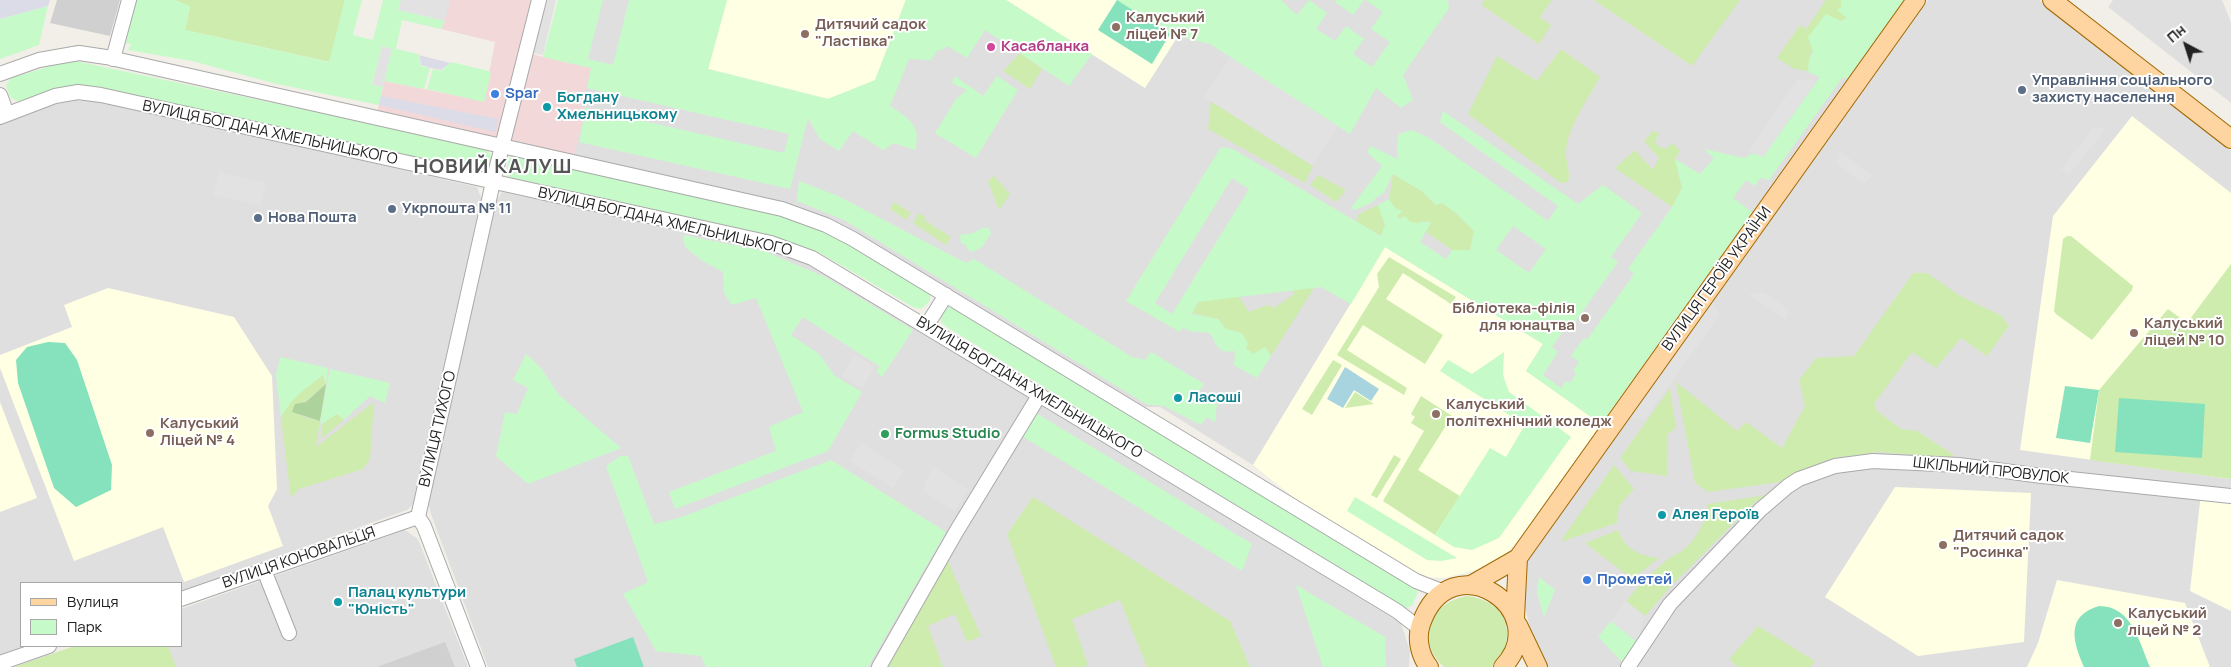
<!DOCTYPE html>
<meta charset="utf-8">
<style>
body{margin:0}
#map{position:relative;width:2231px;height:667px;overflow:hidden;background:#f2efe8;font-family:Manrope,sans-serif}
canvas{display:block}
.legend{position:absolute;left:20px;top:582px;width:162px;height:65px;box-sizing:border-box;background:#fff;border:1px solid #a7a7a7;margin:0;padding:6px 9px;list-style:none;font-size:15px;color:#222}
.legend li{display:flex;align-items:center;gap:10px;height:25px}
.legend b{width:25px;border:1px solid #a7a7a7}
.north{position:absolute;left:2161px;top:20px;width:50px;height:50px;-webkit-text-stroke:4px #fff;paint-order:stroke;rotate:320deg;font-size:14px;font-weight:700;line-height:20px;text-align:center;color:#222}
.north::after{content:'';display:block;margin:auto;width:18px;height:22px;background:#222;clip-path:polygon(50% 0,100% 100%,50% 72%,0 100%)}
</style>
<div id="map">
<canvas width="2231" height="667"></canvas>
<ul class="legend">
<li><b style="height:6px;background:#fed4a1"></b>Вулиця</li>
<li><b style="height:14px;background:#c6fbc9"></b>Парк</li>
</ul>
<div class="north">Пн</div>
</div>
<script>
const ctx = document.querySelector('canvas').getContext('2d');
ctx.lineJoin = 'round';
function fill(path, color) { ctx.fillStyle = color; ctx.fill(path, 'evenodd'); }
function stroke(path, color, width, dash) { ctx.strokeStyle = color; ctx.lineWidth = width; ctx.lineCap = dash ? 'butt' : 'round'; ctx.setLineDash(dash || []); ctx.stroke(path); }
function label(font, color, halo, rows, align = 'center') {
  ctx.font = font + ' Manrope,sans-serif'; ctx.lineWidth = 4; ctx.setLineDash([]); ctx.textBaseline = 'middle'; ctx.strokeStyle = halo; ctx.fillStyle = color; for (const [text, x, y, turn = 0] of rows) {
    ctx.save(); ctx.translate(x, y); ctx.rotate((+turn || 0) * Math.PI / 180); ctx.textAlign = isNaN(turn) ? turn : align; if (halo) ctx.strokeText(text, 0, 0); ctx.fillText(text, 0, 0); ctx.restore();
  }
}
const residential = new Path2D(`
 M563 0H1904L1601 424 1526 371 1385 247 1253 465 1160 407H1145L843 225 795 205 574 156Z
 M1928 0H2039L2231 151V667H1549L1535 650 1522 594 1524 570 1530 556Z
 M2113 0H2221L2223 2 2231 23V103L2108 7Z
 M76 100 105 102 477 187 481 198 413 504 407 510 181 591V583H21V646H27L0 656V122L41 107Z
 M502 192 766 248 800 260 829 275 1401 623 1410 651 1409 667H488L431 514 428 501 497 200Z
 M405 530 418 539 468 667H14L75 646H181V609Z`);
const commercial = new Path2D(`
 M450 0H539L527 53 591 68 582 107 586 108 573 161 376 117 384 81 484 101 495 42 441 29Z`);
const education = new Path2D(`
 M727 0H906L875 81 828 99 708 69Z
 M1006 0H1201L1145 88Z
 M2132 116 2231 193V479L2020 450 2053 216Z
 M1385 247 1543 344 1526 371 1601 424 1516 543 1505 555 1479 569 1444 578 1424 577 1298 501 1253 465Z
 M108 288 234 317 272 376 277 489 268 506 283 546 184 582 163 527 74 561 0 368V355L72 327 64 305Z
 M0 402 37 498 0 512Z
 M1895 487 2031 493 2024 642 1918 656 1825 597Z
 M2201 493 2231 496V611L2190 591Z
 M2057 580 2185 603 2210 667H2027L2038 643Z`);
const religious = new Path2D(`
 M57 0H120L110 36 50 23Z
 M445 642 455 667H377Z`);
const grass = new Path2D(`
 M175 0H345L330 62 185 30 190 7Z
 M1485 0H1552L1540 17 1551 25 1539 44 1481 5Z
 M1594 0H1740L1692 66Z
 M1826 0H1841V7L1847 18 1841 21 1810 54 1808 71 1794 69 1777 58 1800 25 1806 29Z
 M1561 49 1600 77C1587 101 1569 124 1566 151 1565 162 1571 171 1568 182L1561 183 1468 114 1497 56 1537 81Z
 M1020 53 1042 69 1030 89 1003 71Z
 M1211 101 1313 166 1305 183 1208 129Z
 M1653 131 1661 134 1658 135 1655 144 1665 149 1673 143 1680 151 1675 159 1682 188 1672 207 1615 168 1635 150 1653 170 1659 158 1644 141Z
 M1393 174 1423 192 1436 205 1442 203 1456 213 1474 231 1470 250H1452L1426 232 1431 223 1425 221 1416 224 1399 219 1396 209 1389 199Z
 M1318 175 1346 190 1336 202 1310 185Z
 M994 176 1010 194 999 210 988 181Z
 M894 202 911 213 906 220 890 209Z
 M1378 205 1385 225 1382 236 1356 221 1359 214Z
 M919 213 926 217 924 220 951 237 946 245 913 223Z
 M2067 236H2071L2133 286 2132 290 2092 340 2056 314 2054 311 2063 239Z
 M1389 257 1456 297 1451 304 1403 273 1386 299 1443 335 1425 364 1363 325 1347 350 1407 388 1404 395 1337 355 1379 287 1377 274Z
 M2231 264V479L2090 460 2099 390 2168 309 2187 323Z
 M1913 273H1927L1960 296 2002 316 2009 326 1987 356 1961 338 1936 368 1912 352 1874 404 1877 411 1901 429 1917 431 1954 455 1953 458 1878 452 1842 457 1817 465 1787 481 1708 492 1695 483 1676 382 1737 431 1746 422 1782 448 1805 406 1799 380 1816 358 1854 356Z
 M1305 281 1314 288 1271 356 1265 347 1253 354 1246 348 1242 333 1226 329 1218 319 1192 313 1199 302 1233 288 1249 312 1267 305 1274 308 1293 295 1294 288Z
 M1333 360 1342 365 1312 415 1302 409Z
 M323 375 326 384 305 402 295 404 301 416 320 421 316 447 374 402 370 459 363 469 299 489 291 498 281 418 289 403 302 390Z
 M1670 388 1676 428 1668 434 1667 476 1631 471 1620 458Z
 M1355 392 1374 404 1345 408Z
 M1421 396 1452 416 1418 470 1460 496 1435 535 1383 501 1424 431 1411 423 1415 417 1411 414Z
 M337 414 344 420 322 438V424Z
 M1394 455 1401 459 1377 498 1371 495Z
 M1614 465 1634 489 1619 506 1617 523 1560 542Z
 M1766 495 1754 503 1671 586 1645 616 1626 601C1639 585 1653 571 1668 559 1672 556 1677 554 1682 551 1697 540 1705 522 1708 504Z
 M1033 497 1230 621 1250 667H1147L1120 600 1072 619 1088 665 1083 667H1056L1007 534Z
 M1618 530C1625 549 1639 556 1659 558L1632 579 1585 543Z
 M948 561 981 636 967 642 955 614 928 626 943 667H887Z
 M1467 596C1508 601 1520 638 1492 667H1444C1415 639 1429 603 1467 596Z
 M1758 626 1815 661 1811 667H1738L1729 659Z
 M75 646H168L176 667H14Z`);
const forest = new Path2D(`
 M326 384 320 421 292 412 295 404 306 402Z`);
const park = new Path2D(`
 M129 0H175L190 6 185 30 329 62 345 0H362L353 35 373 40 383 0H401L399 10 445 21 441 29 402 20 396 49 418 54 421 66 430 68 424 89 384 81 392 49 382 47 372 84 383 87 379 105 277 84 192 61 128 50 131 44 117 41Z
 M558 0H603L588 59 613 65 629 0H727L708 69 828 99 875 80 906 0H1006L1092 54 1069 86 985 30 967 58 947 46 942 50H938L931 60 909 59 890 106C909 119 922 125 915 150L894 143 883 150 853 131 839 151 820 139 808 118 790 189 579 142 586 108 784 153 789 134 587 88 591 68 543 57Z
 M1116 0H1281L1297 15 1309 0 1327 13 1316 29 1335 41 1346 26 1364 39 1353 54 1372 67 1390 42 1371 29 1383 12 1366 0H1448L1449 8 1403 75 1413 100 1401 108 1376 88 1350 134 1210 44 1170 34Z
 M1336 0H1364L1353 15 1335 2Z
 M1841 0H1904L1848 78H1842L1769 180 1760 178 1755 186 1746 180 1733 198 1752 212 1601 424 1526 371 1543 344 1385 247 1351 304 1321 287 1198 302 1192 314 1218 319 1226 329 1242 333 1248 344 1246 348 1253 354 1265 347 1271 356 1257 378 1234 365 1235 351C1218 354 1218 347 1210 333L1189 331 1183 327 1180 332 1126 301 1221 147 1233 149 1381 236 1385 225 1378 205 1389 199 1396 209 1403 211 1397 216 1399 219 1405 216C1413 228 1419 220 1431 222L1420 242 1446 259 1452 250H1470L1474 231 1456 213 1442 203 1436 205 1423 192 1393 174 1384 193 1377 197 1371 203 1355 210 1351 208 1382 166 1367 152 1371 146 1397 159C1398 150 1396 144 1399 134L1412 130 1429 138 1548 221 1558 206 1440 122 1443 111 1578 204 1603 185 1642 213 1611 257 1618 262 1570 329 1566 326 1552 347 1558 352 1543 375 1561 388 1566 381 1570 383 1576 374 1573 371 1579 362 1571 356 1584 338 1587 340 1634 274 1628 269 1672 207 1682 188 1675 159 1700 174 1714 158 1704 149 1744 158 1753 153 1763 157 1820 77 1808 72 1809 60 1813 51 1808 37 1826 14 1841 21 1847 18 1837 10 1841 7ZM1232 178 1249 189 1172 314 1155 303ZM1513 226 1546 249 1529 273 1496 250Z
 M48 6 39 45 0 59V19Z
 M71 60 485 148 492 157 489 166 480 172 79 86 23 102C11 101 9 96 6 85L11 78Z
 M451 62 489 71 491 73 484 102 427 89 433 69 441 71Z
 M955 76 983 96 997 76 1018 90 976 158 935 133 956 99 967 90 952 83Z
 M514 154 778 215 834 235 924 288 930 294V301L921 309 913 307 820 253 773 236 509 177C505 169 507 159 514 154Z
 M799 181 838 196 966 263 974 259 1132 357 1145 360 1151 352 1204 384 1198 393 1217 404 1215 422 1207 417 1201 425 1164 406 1146 404 844 220 797 201Z
 M982 228H989L991 233 983 246 973 252 967 249 966 245 961 243 960 235 974 233Z
 M683 235 764 251 827 278 913 330 882 377 877 372 879 366 803 317 791 335 819 354 835 376 862 392 828 451 675 509 669 492 776 451 769 427 803 412 756 298 732 305 724 293 723 272 701 260 685 247Z
 M953 307 1412 586 1418 592 1412 606 1406 608 1401 607 947 327 941 322V314L945 308Z
 M1504 352 1503 375 1509 392 1571 437 1499 538 1472 550 1454 547 1435 535 1490 448 1506 457 1525 425 1440 371 1448 360 1472 374Z
 M526 354 541 368 559 395 621 448 528 484 496 456 505 412 517 414 528 388 513 380Z
 M280 357 328 368 326 384 323 375C304 391 292 396 281 418L276 375Z
 M330 369 390 383 385 403 370 396 344 420 337 414 322 424 320 421Z
 M1031 410 1252 544 1242 571 1017 433Z
 M620 456H628L654 524 679 518 831 460 946 532 868 667H706L701 656 656 651 623 594 648 582 606 466Z
 M1355 497 1457 558 1441 561 1427 560 1347 511Z
 M1539 577 1555 590 1544 617 1537 593Z
 M1296 585 1385 637 1386 667H1323Z
 M1611 621 1637 642 1623 663 1598 637Z`);
const pitch = new Path2D(`
 M1117 0 1170 34 1152 64 1098 30Z
 M48 342 65 343 77 360 112 465 111 490 76 507 54 488 18 383 16 360 27 347Z
 M2065 386 2099 390 2090 443 2056 438Z
 M2119 398 2205 404 2202 458 2115 452Z
 M2099 606C2132 606 2139 642 2150 667H2084C2073 642 2065 616 2099 606Z
 M633 637 644 667H577L574 659Z`);
const parking = new Path2D(`
 M401 0H450L445 21 398 10Z
 M542 0H556L543 55 529 52Z
 M382 46 392 49 383 87 372 85Z
 M1230 57 1338 126 1313 166 1204 97Z
 M1798 79 1816 81 1763 157 1748 151Z
 M2107 127 2069 175 2061 169 2092 129Z
 M1839 151 1873 175 1864 184 1836 164Z
 M219 172 266 183 261 206 213 195Z
 M1763 292 1789 310 1786 320 1748 294Z
 M1713 300 1720 315 1645 419 1629 418Z
 M854 354 875 367 862 388 842 376Z
 M861 443 904 471 893 488 850 461Z
 M933 467 969 489 955 511 924 492 925 482Z
 M1626 601 1645 616 1637 642 1611 621Z`);
const plaza = new Path2D(`
 M0 0H50L48 6 0 19Z
 M419 55 450 63 441 70 431 68 421 65Z
 M381 96 499 119 495 132 379 105Z`);
const water = new Path2D(`
 M1345 367 1379 389 1371 401 1354 390 1343 408 1327 399Z`);
const minor = new Path2D(`
 M113 59 129 0
 M0 74 39 60 79 53 106 57 782 209 826 225 853 239 1416 581 1444 592
 M0 95 7 114
 M0 117 55 96 78 92 101 95 771 243 812 258 1397 611 1419 628
 M927 325 946 295
 M264 570 289 633
 M181 599 418 517
 M0 663 49 646
 M478 667 424 526 418 517 493 182 539 0
 M879 667 956 532 1040 394
 M1628 667 1670 604 1760 510 1788 486 1799 479 1835 466 1873 461 1959 465 2042 476 2231 496`);
const major = new Path2D(`
 M2052 0 2231 139
 M1471 585 1518 558 1916 0
 M1515 617 1518 558
 M1518 625 1538 667
 M1429 667C1420 656 1416 638 1421 624 1450 540 1556 610 1503 667`);
const markers = [
 [1116,27,5,"#8d6e63"],
 [805,34,5,"#8d6e63"],
 [991,47,5,"#d1479c"],
 [2022,90,5,"#5c6f8a"],
 [495,94,5,"#3f7fe0"],
 [547,107,5,"#0f9aa8"],
 [392,209,5,"#5c6f8a"],
 [258,218,5,"#5c6f8a"],
 [1585,318,5,"#8d6e63"],
 [2134,333,5,"#8d6e63"],
 [1178,398,5,"#0f9aa8"],
 [1436,414,5,"#8d6e63"],
 [150,433,5,"#8d6e63"],
 [885,434,5,"#2e9e5b"],
 [1662,515,5,"#0f9aa8"],
 [1943,545,5,"#8d6e63"],
 [1587,580,5,"#3f7fe0"],
 [338,602,5,"#0f9aa8"],
 [2118,623,5,"#8d6e63"]
];
const educationNames = [
 ["Калуський",1126,18],
 ["ліцей № 7",1126,35],
 ["Дитячий садок",815,25],
 ["\"Ластівка\"",815,42],
 ["Бібліотека-філія",1575,309,"right"],
 ["для юнацтва",1575,326,"right"],
 ["Калуський",2144,324],
 ["ліцей № 10",2144,341],
 ["Калуський",1446,405],
 ["політехнічний коледж",1446,422],
 ["Калуський",160,424],
 ["Ліцей № 4",160,441],
 ["Дитячий садок",1953,536],
 ["\"Росинка\"",1953,553],
 ["Калуський",2128,614],
 ["ліцей № 2",2128,631]
];
const hotelNames = [
 ["Касабланка",1001,47]
];
const serviceNames = [
 ["Управління соціального",2032,81],
 ["захисту населення",2032,98],
 ["Укрпошта № 11",402,209],
 ["Нова Пошта",268,218]
];
const shopNames = [
 ["Spar",505,94],
 ["Прометей",1597,580]
];
const cultureNames = [
 ["Богдану",557,98],
 ["Хмельницькому",557,115],
 ["Ласоші",1188,398],
 ["Алея Героїв",1672,515],
 ["Палац культури",348,593],
 ["\"Юність\"",348,610]
];
const streetNames = [
 ["ВУЛИЦЯ БОГДАНА ХМЕЛЬНИЦЬКОГО",270,133,12],
 ["ВУЛИЦЯ БОГДАНА ХМЕЛЬНИЦЬКОГО",665,222,13],
 ["ВУЛИЦЯ ГЕРОЇВ УКРАЇНИ",1717,279,-54],
 ["ВУЛИЦЯ БОГДАНА ХМЕЛЬНИЦЬКОГО",1029,388,31],
 ["ВУЛИЦЯ ТИХОГО",438,429,-77],
 ["ШКІЛЬНИЙ ПРОВУЛОК",1991,471,6],
 ["ВУЛИЦЯ КОНОВАЛЬЦЯ",299,558,-19]
];
const leisureNames = [
 ["Formus Studio",895,434]
];
const districtNames = [
 ["НОВИЙ КАЛУШ",493,167]
];
fill(residential, '#e0dfdf');
fill(commercial, '#f2d8d8');
fill(education, '#ffffe4');
fill(religious, '#d0d0d0');
fill(grass, '#ceecae');
fill(forest, '#add29c');
fill(park, '#c6fbc9');
fill(pitch, '#85e2bd');
fill(parking, '#e2e2e2');
fill(plaza, '#dcdce8');
fill(water, '#a8d4e0');
stroke(minor, '#a9a9a9', 16);
stroke(major, '#9f6800', 20);
stroke(minor, '#fff', 14);
stroke(major, '#fed4a1', 18);
for (const [x, y, r, color] of markers) { const dot = new Path2D(); dot.arc(x, y, r, 0, 2 * Math.PI); ctx.fillStyle = color; ctx.fill(dot); stroke(dot, '#fff', 2); }
label('bold 15px', '#785e54', '#fff', educationNames, 'left');
label('bold 15px', '#b23c85', '#fff', hotelNames, 'left');
label('bold 15px', '#4e5e75', '#fff', serviceNames, 'left');
label('bold 15px', '#366cbe', '#fff', shopNames, 'left');
label('bold 15px', '#0d838f', '#fff', cultureNames, 'left');
label('15px', '#222', '#fff', streetNames);
label('bold 15px', '#27864d', '#fff', leisureNames, 'left');
ctx.letterSpacing = '1px';
label('bold 20px', '#555', '#fff', districtNames);
ctx.letterSpacing = '0px';
</script>
